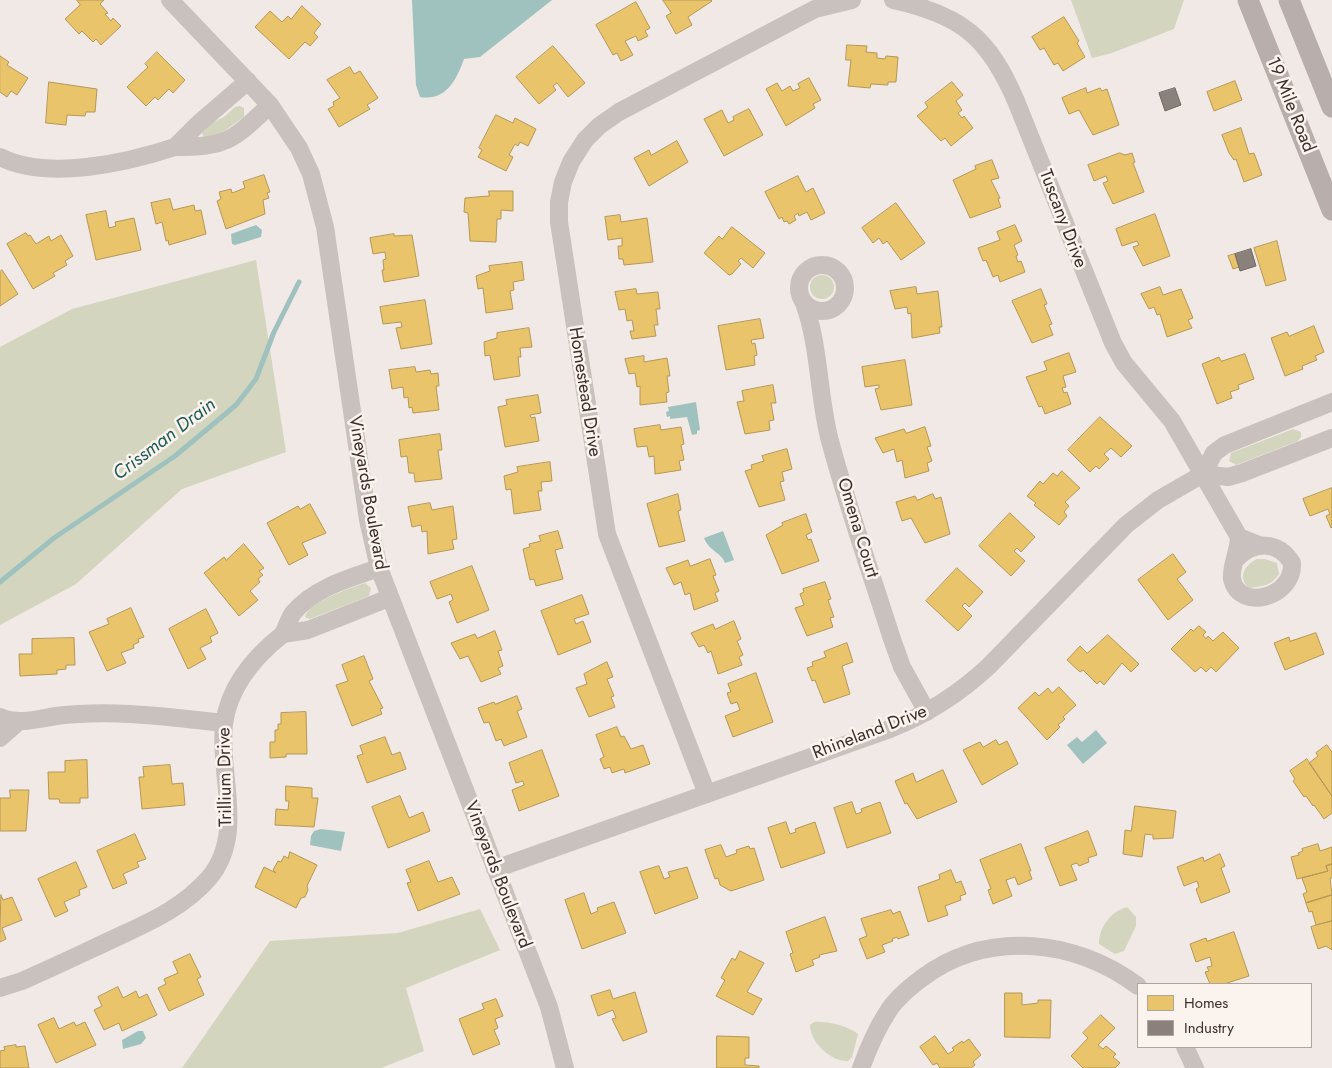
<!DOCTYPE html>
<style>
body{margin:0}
#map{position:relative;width:1332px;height:1068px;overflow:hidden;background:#f0e9e5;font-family:Jost,sans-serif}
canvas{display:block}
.legend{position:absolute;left:1137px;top:983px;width:175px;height:65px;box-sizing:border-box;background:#fbf3ee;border:1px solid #aea4a0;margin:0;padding:6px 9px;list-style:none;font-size:15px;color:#3b2d2b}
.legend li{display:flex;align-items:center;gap:10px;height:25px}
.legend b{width:25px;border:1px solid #aea4a0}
</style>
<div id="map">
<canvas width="1332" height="1068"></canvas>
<ul class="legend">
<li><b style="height:14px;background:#e9c46a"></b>Homes</li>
<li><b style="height:14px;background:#8a817c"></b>Industry</li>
</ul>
</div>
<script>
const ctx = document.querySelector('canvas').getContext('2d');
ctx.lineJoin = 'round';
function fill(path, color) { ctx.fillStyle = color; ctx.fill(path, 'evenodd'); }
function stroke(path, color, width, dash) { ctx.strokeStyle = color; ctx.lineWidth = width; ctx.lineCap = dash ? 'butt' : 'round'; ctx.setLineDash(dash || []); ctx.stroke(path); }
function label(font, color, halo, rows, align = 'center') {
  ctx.font = font + ' Jost,sans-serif'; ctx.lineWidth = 5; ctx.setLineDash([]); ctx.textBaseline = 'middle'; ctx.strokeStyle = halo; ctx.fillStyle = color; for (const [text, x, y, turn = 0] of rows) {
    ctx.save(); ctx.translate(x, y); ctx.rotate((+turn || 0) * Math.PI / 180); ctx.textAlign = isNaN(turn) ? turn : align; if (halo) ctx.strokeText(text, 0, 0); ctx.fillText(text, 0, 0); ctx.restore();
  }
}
const green = new Path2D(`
 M1071 0H1184L1174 29 1112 53 1092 58Z
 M240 106 244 108V117L220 134 205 138 202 134 203 127 224 117 235 107Z
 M256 260 286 452 182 489 76 584 0 625V347L72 309Z
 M810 287a12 12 0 1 1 24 0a12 12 0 1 1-24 0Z
 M1293 429 1301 432V437L1298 441 1236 465 1229 461 1231 453Z
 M1257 559H1265L1277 563 1279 574C1271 586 1263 586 1249 588 1237 578 1245 564 1257 559Z
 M365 583 371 588 369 596 310 619 305 617C308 602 351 588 365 583Z
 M1127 907 1136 917V926L1124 951 1115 954 1099 944C1099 927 1111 911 1127 907Z
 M480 909 500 950 406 988 424 1051 381 1068H182L270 941 398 933Z
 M814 1022C827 1021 848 1026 858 1034L852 1057 848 1061C831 1062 810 1042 810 1025Z`);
const water = new Path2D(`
 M412 0H552L480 57 464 59C456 81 446 101 420 97L416 85Z
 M256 225 262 230 261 237 235 245 232 244 231 234Z
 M696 402 700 430 697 431V434L692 435 687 417 670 419V416L667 417 666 412 669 411 668 407Z
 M723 531 734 560 725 563C722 553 709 551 704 538Z
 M1096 730 1107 743 1083 764 1067 745 1077 737 1082 742Z
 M321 829 345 832 341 851 310 845 311 836 314 831Z
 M138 1031H143L146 1038 141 1044 123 1049 122 1040Z`);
const homes = new Path2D(`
 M77 0H104L100 4 108 13 105 14 111 21 113 18 121 26 101 45 96 39 93 42 82 31 79 34 65 19 80 5Z
 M663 0H711L712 1 688 17 692 25 676 34 666 16 671 13Z
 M636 2 650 28 645 31 648 36 638 41 636 36 625 41 633 55 621 61 617 53 613 55 596 25Z
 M302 6 321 24 314 33 318 37 310 46 305 42 289 59 255 27 270 11 282 22 288 16 291 19Z
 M1064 17 1079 41 1077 43 1085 57 1063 71 1058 63 1054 65 1044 48 1040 50 1032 37Z
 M847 45 867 46 866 52 877 53V58L885 59 886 56 898 57 896 82H888V85L871 84 870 88 848 86 851 60H846Z
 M553 46 585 83 568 97 557 83 553 86 556 90 539 104 516 77Z
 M157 52 185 80 173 93 169 89 158 100 155 97 146 106 127 87 148 67 145 64Z
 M0 56 9 62 7 65 28 78 17 95 11 91 7 97 0 92Z
 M350 67 354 74 360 71 378 98 367 105 370 109 339 127 328 109 334 106 333 102 340 98 327 80Z
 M809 78 821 100 813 104 815 108 786 126 766 89 777 83 782 91 790 86 793 91 800 88 798 84Z
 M1235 81 1242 100 1214 111 1207 92Z
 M49 82 97 89 95 112H86L85 116 67 115 66 125 46 123Z
 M952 82 963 95 956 101 962 110 958 113 962 118 964 116 973 128 951 146 945 138 941 141 917 116 928 107 925 103Z
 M1086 88 1087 93 1100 88 1102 91 1107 89 1119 125 1093 135 1079 110 1069 114 1062 98Z
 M749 109 763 135 724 156 704 119 722 110 728 123 734 120 733 117Z
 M496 115 513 123 515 118 536 129 528 146 520 142 518 146 515 144 509 155 513 157 506 171 478 157 482 150 479 148Z
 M1241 128 1249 154 1254 153 1262 175 1244 182 1236 159 1234 160 1229 153 1222 135Z
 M677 141 688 162 649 186 634 158 649 150 651 155Z
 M1120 153 1125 155 1132 153 1135 162 1133 163 1144 192 1113 204 1103 183 1108 181 1106 176 1094 181 1088 165Z
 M992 160 999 178 991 180 1000 198 998 199 1001 207 970 218 953 180 976 169 975 166Z
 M264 175 270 192 267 193 269 198 263 200 265 214 226 229 217 201 221 199 219 192 231 189 232 193 245 188 243 182Z
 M798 176 806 192 813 188 825 213 811 220 807 212 799 216 798 213 794 216 796 220 789 224 787 221 784 222 782 217 779 219 765 192Z
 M489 191H513V211L501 210V219H497L496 242 470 241 468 213 464 212 465 198 489 196Z
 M170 199 173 210 194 205 195 211 201 210 206 234 169 245 168 240 166 241 162 222 156 224 151 203Z
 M896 203 925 243 901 260 887 241 883 244 879 238 873 243 862 228Z
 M106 211 109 228 116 226 115 222 134 218 141 250 96 260 86 215Z
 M1155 214 1170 256 1143 266 1133 247 1139 245 1137 241 1122 246 1116 229Z
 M620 215 621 222 647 218 653 262 624 265 623 259H619L618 246H622V238L608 240 605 217Z
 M1015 225 1022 241 1014 245 1018 255 1016 256 1018 262 1021 261 1025 272 1000 282 998 275 993 277 986 260 983 261 978 248 1000 240 997 232Z
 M732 227 765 253 753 268 741 258 738 261 741 264 732 274 729 275 704 253 719 236 722 239Z
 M26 233 28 236 30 235 36 244 49 236 51 241 61 235 73 256 65 261 67 265 53 273 55 276 33 289 7 244Z
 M394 234V236L412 235 419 276 384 282 382 270H384L383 260 386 259 385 252 373 254 370 238Z
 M1277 241 1286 280 1266 286 1254 248Z
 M1235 254 1239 267 1233 269 1228 256Z
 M522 262 524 280 513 282 514 290 510 291 513 309 486 313 483 288 478 289 476 276 490 271 489 266Z
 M2 270 18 294 0 306V272Z
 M916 287 917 294 938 291 942 327H939L940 333 912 338 911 313 908 314 907 307 895 309 890 291Z
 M1160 287 1163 295 1181 289 1193 318 1188 320 1192 328 1167 337 1160 314 1157 315 1154 307 1149 309 1141 294Z
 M636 289 637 294 658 292 660 309H656L658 325H654L656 336 632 339 630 331H634L632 320 627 321 625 309 619 310 615 292Z
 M1041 289 1047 304 1044 305 1052 324 1049 325 1053 335 1032 343 1012 301Z
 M425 300 432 344 401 349 396 328 402 327 401 322 383 324 380 307Z
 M760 319 764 338 751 340 752 344 755 343 757 355 754 356 755 365 726 370 718 326Z
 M1314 326 1324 352 1315 356 1317 360 1302 366 1303 369 1285 376 1271 338 1287 332 1289 336Z
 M529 328 532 347 520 348 521 357H518L520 376 494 380 490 355 485 356 484 342 497 338V333Z
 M1069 353 1076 372 1063 376 1066 387 1062 388 1064 393 1067 392 1071 404 1045 414 1042 406 1039 407 1026 377 1047 370 1044 362Z
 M1245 354 1254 379 1238 385 1239 389 1230 392 1232 398 1217 404 1202 364 1219 357 1221 361Z
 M644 356V362L667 358 670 376H667L669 392 666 393 667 402 640 405V386L637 387 635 373 629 374 625 359Z
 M905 360 912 405 881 410 875 389 879 388V385L865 387 862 367Z
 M415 367 416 372 430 370 431 374 438 373 439 386H436L439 410 413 413 412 407 409 408 408 397 404 398 403 387 392 389 389 370Z
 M773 385 776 403H771L774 420 769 421 770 430 745 434 737 402 744 401 742 391Z
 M538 395 541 413 530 415 531 418 535 417 539 441 505 447 498 407 507 405 506 400Z
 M1100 417 1132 446 1121 457 1111 448 1104 454 1109 459 1099 469 1096 466 1090 472 1068 450Z
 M660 425 661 430 681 427 684 444 681 445 684 460 679 461 681 470 655 474 654 456 649 457 647 446 637 447 634 429Z
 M925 427 931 446 927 447 932 461 927 463 929 471 905 478 902 460 897 462 894 449 883 453 875 438 904 429 906 433Z
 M440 434 442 450H438L442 479 415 482 414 473H409L407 456 401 457 399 440Z
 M787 449 792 469 782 472 784 481 780 482 785 500 759 507 745 471 752 469 751 465 764 461 762 456Z
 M550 462 552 481 541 482 542 491H538L541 510 514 514 511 489 506 490 504 476 518 472 517 467Z
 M1062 471 1080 488 1065 502 1069 506 1064 512 1067 516 1059 525 1034 505 1036 503 1027 496 1040 481 1043 484 1053 473 1057 476Z
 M1332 488V527L1331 528 1326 516 1330 514 1328 509 1310 516 1303 499Z
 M678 494 681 510 678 511 685 541 659 547 647 504Z
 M933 494 935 499 941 497 950 534 925 543 911 518 902 521 896 502 915 496 917 500Z
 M430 503 432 510 453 506 457 539 452 540 454 549 428 554 427 531 422 532 421 525 412 527 408 507Z
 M310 504 326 533 302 543 308 555 289 565 267 523 298 506 300 509Z
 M1010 513 1035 537 1021 552 1017 548 1014 551 1025 561 1011 576 979 546Z
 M806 514 812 532 806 535 808 540 811 539 819 561 782 574 766 535 783 525 782 523Z
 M558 531 563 548 555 550 563 579 536 586 534 579 530 580 523 549 530 547 529 544 541 541 539 536Z
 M244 544 264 568 259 571 263 575 258 579 260 582 250 591 258 600 239 616 204 573 224 557 226 560Z
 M1173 554 1186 572 1177 579 1193 600 1168 620 1138 580Z
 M710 559 716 575 713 576 719 591 715 593 718 601 694 610 690 593 685 595 681 582 674 585 666 568 688 560 690 566Z
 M472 566 489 610 457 623 449 602 453 600 451 594 437 599 430 582Z
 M957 568 983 592 969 607 965 603 962 606 972 616 958 631 926 601Z
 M825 582 831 599 828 600 834 617 830 618 833 627 807 636 795 608 804 605 800 594 804 592 803 589Z
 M582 595 589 614 574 619 576 624 583 621 591 642 558 655 541 611Z
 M131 608 144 637 138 639 139 642 133 645 134 648 121 653 126 663 107 671 89 632 109 624 107 619Z
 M206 609 218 633 210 637 212 642 200 648 206 659 188 669 169 629Z
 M734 621 741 639 737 641 743 655 739 657 742 665 718 674 711 651 708 653 704 645 699 647 691 633 713 624 715 629Z
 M1199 626 1206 632 1203 635 1206 639 1208 636 1213 641 1223 632 1239 648 1216 672 1211 667 1206 672 1201 667 1195 672 1171 649 1191 629 1193 631Z
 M495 631 502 650 498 651 503 666 498 668 501 674 481 682 468 656 460 659 451 643 475 634 477 638Z
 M1316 633 1324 654 1285 670 1274 643 1289 637 1290 641Z
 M1108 635 1139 664 1131 672 1122 663 1104 685 1100 681 1097 684 1083 670 1080 672 1067 660 1080 646 1087 653Z
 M74 638 75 665H66V669L57 670V674L20 676 19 654H32V639Z
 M847 643 853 662 842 666 850 694 824 703 815 680 812 681 807 668 813 666 812 662 826 657 824 652Z
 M364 656 373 679 369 681 383 708 380 709 382 714 352 726 336 685 348 681 342 665Z
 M607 662 613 677 607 679 614 696 611 697 615 707 589 717 576 688 587 684 584 674Z
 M756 673 773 722 733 737 725 716 740 710 737 702 731 704 727 693 731 692 728 684Z
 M1059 687 1076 705 1063 717 1065 719 1058 725 1060 727 1047 740 1018 708 1035 692 1039 696 1048 688 1052 693Z
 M517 696 522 709 517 711 527 737 504 746 501 739 496 741 489 722 484 723 478 708 494 702 495 704Z
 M306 712 307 754H286V757L270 758V742H275V730H278V724H281V713Z
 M617 727 621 737 624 736 631 749 643 745 650 764 625 773 624 769 612 773 610 767 604 769 600 759 604 757 596 735Z
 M385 737 392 755 400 752 406 769 367 783 357 756 363 754 360 746Z
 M996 740 999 745 1007 741 1018 764 982 785 963 750 980 742 983 747Z
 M1327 745 1332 752V796L1309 763 1318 756 1316 753Z
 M542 750 559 796 519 811 512 790 524 785 523 781 516 783 509 763Z
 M1307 759 1332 796V813L1324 819 1314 805 1313 806 1306 796 1304 797 1293 781 1295 779 1290 771Z
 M87 760 88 798H80V803H60L59 799H49L48 772H65V761Z
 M170 765 172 784 183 783 185 805 142 809 139 777H144L143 767Z
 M943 770 957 802 917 819 907 803 905 804 895 781 913 773 916 782Z
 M286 786 312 788V798H318L314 827 275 825 276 809 288 810 289 801H286Z
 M10 790H29L26 831H0V798H10Z
 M400 796 409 818 423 812 430 831 388 848 372 807Z
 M852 802 856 814 862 812 861 809 880 802 891 833 847 848 834 808Z
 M1135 806 1176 811 1173 838 1153 839V835L1145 834 1142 857 1123 854 1125 830 1131 831Z
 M786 822 790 834 796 832 795 829 815 822 825 853 781 868 768 828Z
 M1088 831 1097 855 1088 858 1089 862 1079 866 1077 863 1071 865 1077 880 1060 886 1045 848Z
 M135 834 146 859 137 862 139 867 123 874 127 883 113 889 97 851Z
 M1021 844 1031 871H1029L1032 879 1018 885 1015 877 1006 880 1012 896 993 904 988 890 991 889 980 860Z
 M1318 844 1320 851 1332 847V864L1326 866 1328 871 1297 879 1291 857 1299 855 1298 853 1303 851 1302 849Z
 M721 845 726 857 737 853 736 850 749 846 750 849 754 848 764 880 731 891 720 885 718 878 715 879 705 850Z
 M290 852 317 865 307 886 308 890 305 897 301 898 296 908 255 887 264 867 276 873 273 870 278 861 281 862 284 856 288 858Z
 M1220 854 1225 866 1221 868 1230 892 1201 903 1196 889 1199 887 1197 881 1184 886 1177 867 1203 857 1204 861Z
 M429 861 438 882 452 877 460 894 418 911 407 883 411 882 406 870Z
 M76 862 87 887 79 890 80 895 64 902 68 911 55 917 38 879Z
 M1332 864V878H1330L1332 895 1306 903 1303 894 1307 892 1302 878 1328 871 1326 866Z
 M659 866 664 879 670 877 668 872 687 867 698 898 655 914 640 872Z
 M951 870 956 883 961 881 966 894 960 896 961 900 945 906 948 915 928 922 918 887 940 879 939 875Z
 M584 893 591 914 598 911 597 908 614 902 626 933 582 949 565 900Z
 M1 895 3 900 12 897 22 920 2 928 6 939 0 942Z
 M1332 895V921L1316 925 1312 911 1309 912 1306 903Z
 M891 910 893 914 900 911 909 935 898 939 897 937 892 939 893 941 882 945 885 952 867 959 859 939 867 936 861 919Z
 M825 917 837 951 819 955 820 957 812 960 814 965 796 972 790 954 793 953 786 932Z
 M1332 921V950L1326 946 1318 949 1311 927Z
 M1234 932 1249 976 1224 984H1210L1205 972 1209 971 1207 967 1212 966 1210 957 1196 962 1190 944 1206 938 1207 941Z
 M740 951 764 963 747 992 762 999 753 1015 716 996 725 980 721 978 732 958 735 960Z
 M190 954 201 977 197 979 204 995 169 1011 158 988 166 984 164 979 178 973 173 962Z
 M118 987 123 998 136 991 139 998 147 994 157 1015 122 1031 119 1023 104 1030 94 1010 102 1006 98 997Z
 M610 990 613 999 635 992 647 1032 623 1041 612 1019 616 1018 613 1010 598 1016 591 996Z
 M1005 993H1022V1005L1038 1003V1000H1051L1050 1038 1005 1037Z
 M496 999 503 1016 495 1019 498 1028 494 1030 500 1044 473 1055 459 1019 484 1009 482 1004Z
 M1101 1015 1115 1028 1098 1045 1103 1049 1106 1046 1116 1054 1113 1057 1120 1063 1115 1068H1083L1071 1056 1088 1038 1083 1033Z
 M54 1018 59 1029 74 1022 76 1026 85 1022 96 1045 56 1063 38 1025Z
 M717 1036 749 1037V1058H745V1065L759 1066V1068H717Z
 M935 1036 948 1054 954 1050 952 1048 962 1041 963 1043 969 1039 981 1055 973 1062 975 1065 971 1068H940L937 1063 933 1065 920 1047Z
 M16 1045V1047L25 1046 29 1068H0V1051L5 1050 4 1047Z`);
const industry = new Path2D(`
 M1175 88 1181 105 1165 111 1159 93Z
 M1251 249 1256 266 1240 271 1235 254Z`);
const stream = new Path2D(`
 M0 582 54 538 175 456 236 405 256 379 274 332 299 282`);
const minor = new Path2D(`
 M170 0 270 105 299 148 311 174 325 227 368 520 379 568 549 1007 565 1068
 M893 0C962 15 989 38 1016 101L1113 343 1124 363 1172 421 1239 537 1259 545
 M248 81 198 124 175 147C228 147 233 140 270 105
 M0 157C48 181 126 163 175 147
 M799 288a23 23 0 1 1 46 0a23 23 0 1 1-46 0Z
 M804 303C820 347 818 396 830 441 848 508 871 573 892 639L902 667 927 712
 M1203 474 1228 477 1242 473 1332 438
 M1236 559C1253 541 1278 540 1292 563 1294 598 1239 612 1232 579 1230 569 1239 550 1239 537
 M379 568C349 578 314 588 293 613 289 619 286 628 283 634L308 630 389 598
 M0 717C18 725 37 719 56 716 113 709 168 717 224 723
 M0 738 18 722
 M707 794 607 534 559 222V202L563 182 571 162 585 140 599 126 619 112 815 9 852 0
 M495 869 890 729C928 714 959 694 989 666L1126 525 1158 500 1203 474 1214 453 1225 445 1332 402
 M0 988 22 981C52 968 81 954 111 940 147 923 182 909 209 878 246 834 218 774 224 724 229 686 254 657 283 634
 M1185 1047 1195 1068
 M861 1068C868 1049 876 1030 887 1013 895 999 910 987 922 978 987 929 1075 939 1138 986`);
const major = new Path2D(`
 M1248 0 1332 210
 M1289 0 1332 107`);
const streetNames = [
 ["19 Mile Road",1290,105,68],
 ["Tuscany Drive",1062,219,69],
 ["Homestead Drive",584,392,81],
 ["Vineyards Boulevard",367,493,80],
 ["Omena Court",857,528,73],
 ["Rhineland Drive",870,733,-21],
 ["Trillium Drive",226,777,-91],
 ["Vineyards Boulevard",497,875,69]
];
const waterNames = [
 ["Crissman Drain",165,440,-37]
];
fill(green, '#d4d5be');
fill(water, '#a0c2be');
fill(homes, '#e9c46a');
stroke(homes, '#b59757', 1);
fill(industry, '#8a817c');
stroke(industry, '#726864', 1);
stroke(stream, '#a0c2be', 5);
stroke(minor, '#c9c1bd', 18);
stroke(major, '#b8afac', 21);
label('18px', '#3b2d2b', '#fbf3ee', streetNames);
label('italic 19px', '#1e5e59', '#fbf3ee', waterNames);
</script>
